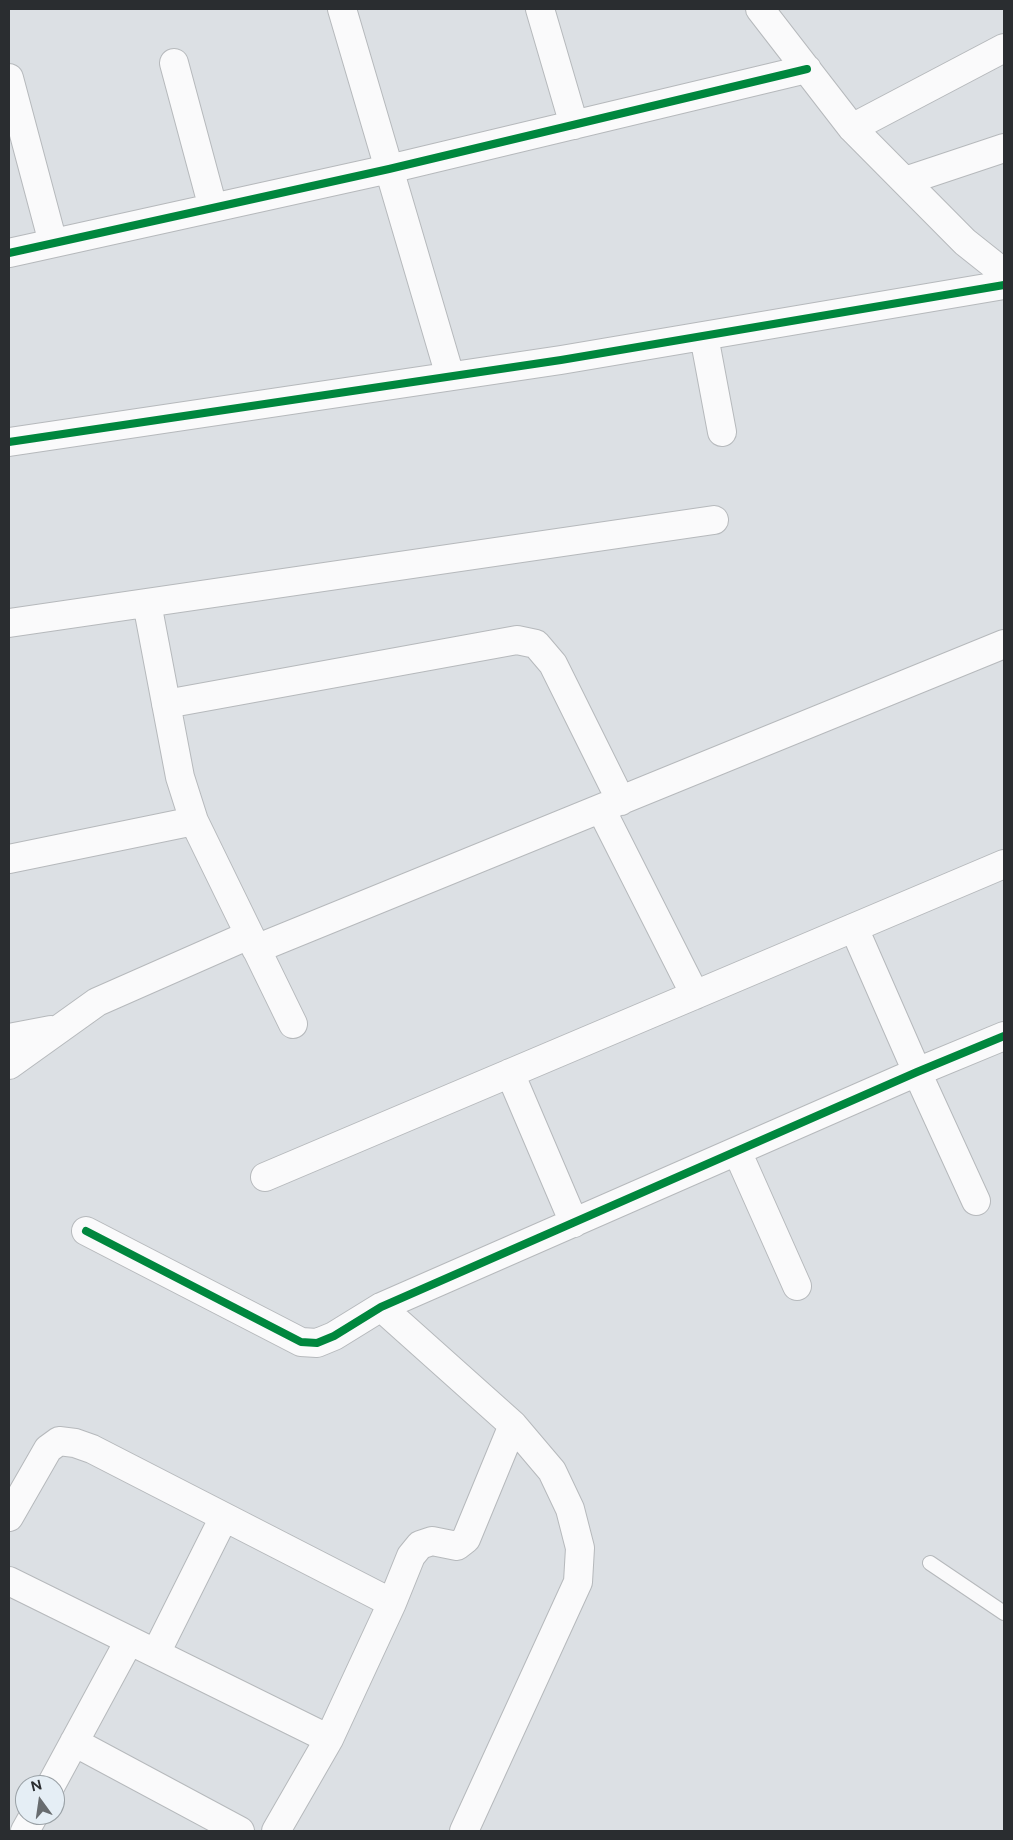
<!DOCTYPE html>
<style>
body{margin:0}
#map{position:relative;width:1013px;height:1840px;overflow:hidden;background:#dce0e4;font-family:Figtree,sans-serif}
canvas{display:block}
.frame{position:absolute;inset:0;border:10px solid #2a2d30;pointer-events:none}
.north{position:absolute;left:15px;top:1775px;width:50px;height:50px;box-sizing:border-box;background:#e5eef5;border:1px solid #9aa1a6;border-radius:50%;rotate:346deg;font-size:14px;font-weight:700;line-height:20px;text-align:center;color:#2a2d30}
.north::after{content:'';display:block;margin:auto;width:18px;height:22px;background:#686c6f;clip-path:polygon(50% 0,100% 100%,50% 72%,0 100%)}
</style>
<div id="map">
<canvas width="1013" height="1840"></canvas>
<div class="frame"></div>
<div class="north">N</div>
</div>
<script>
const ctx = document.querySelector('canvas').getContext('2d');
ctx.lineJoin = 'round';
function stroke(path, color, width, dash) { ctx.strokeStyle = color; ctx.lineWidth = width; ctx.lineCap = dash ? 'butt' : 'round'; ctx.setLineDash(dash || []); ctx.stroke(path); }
const service = new Path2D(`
 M930 1563 1004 1613`);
const minor = new Path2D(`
 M342 9 450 376
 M540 9 574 125
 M760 9 852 128 965 242 1004 273
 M174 63 213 208
 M9 78 53 243
 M852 128 1004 48
 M905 181 1004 148
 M9 253 389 169 807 69
 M704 336 722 432
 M9 442 561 360 1004 285
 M147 603 180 777 194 821 293 1024
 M9 623 714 520
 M166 704 517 640 536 644 553 664 621 801
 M601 809 695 995
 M9 859 194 821
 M854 928 917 1072 976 1201
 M256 949 1004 644
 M9 1038 51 1030
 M9 1065 97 1002 249 935
 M510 1073 574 1223
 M737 1151 797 1286
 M265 1177 1004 864
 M86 1231 301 1342 317 1343 334 1336 381 1307 917 1072 1004 1036
 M381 1307 513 1425 552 1471 570 1509 580 1548 578 1582 464 1831
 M9 1517 48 1449 59 1441 75 1443 92 1449 392 1603
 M9 1581 329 1739
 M156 1653 224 1517
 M74 1742 240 1831
 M51 1785 129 1641
 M25 1831 34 1815
 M276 1831 329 1739 392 1603 411 1556 420 1545 432 1541 457 1546 466 1539 513 1425`);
const cycleway = new Path2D(`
 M9 253 389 169 807 69
 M9 442 561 360 1004 285
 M86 1231 301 1342 317 1343 334 1336 381 1307 917 1072 1004 1036`);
stroke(service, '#b6b9bc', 16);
stroke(minor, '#b6b9bc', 30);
stroke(service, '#fafafb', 14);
stroke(minor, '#fafafb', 28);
stroke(cycleway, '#00873e', 8);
</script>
